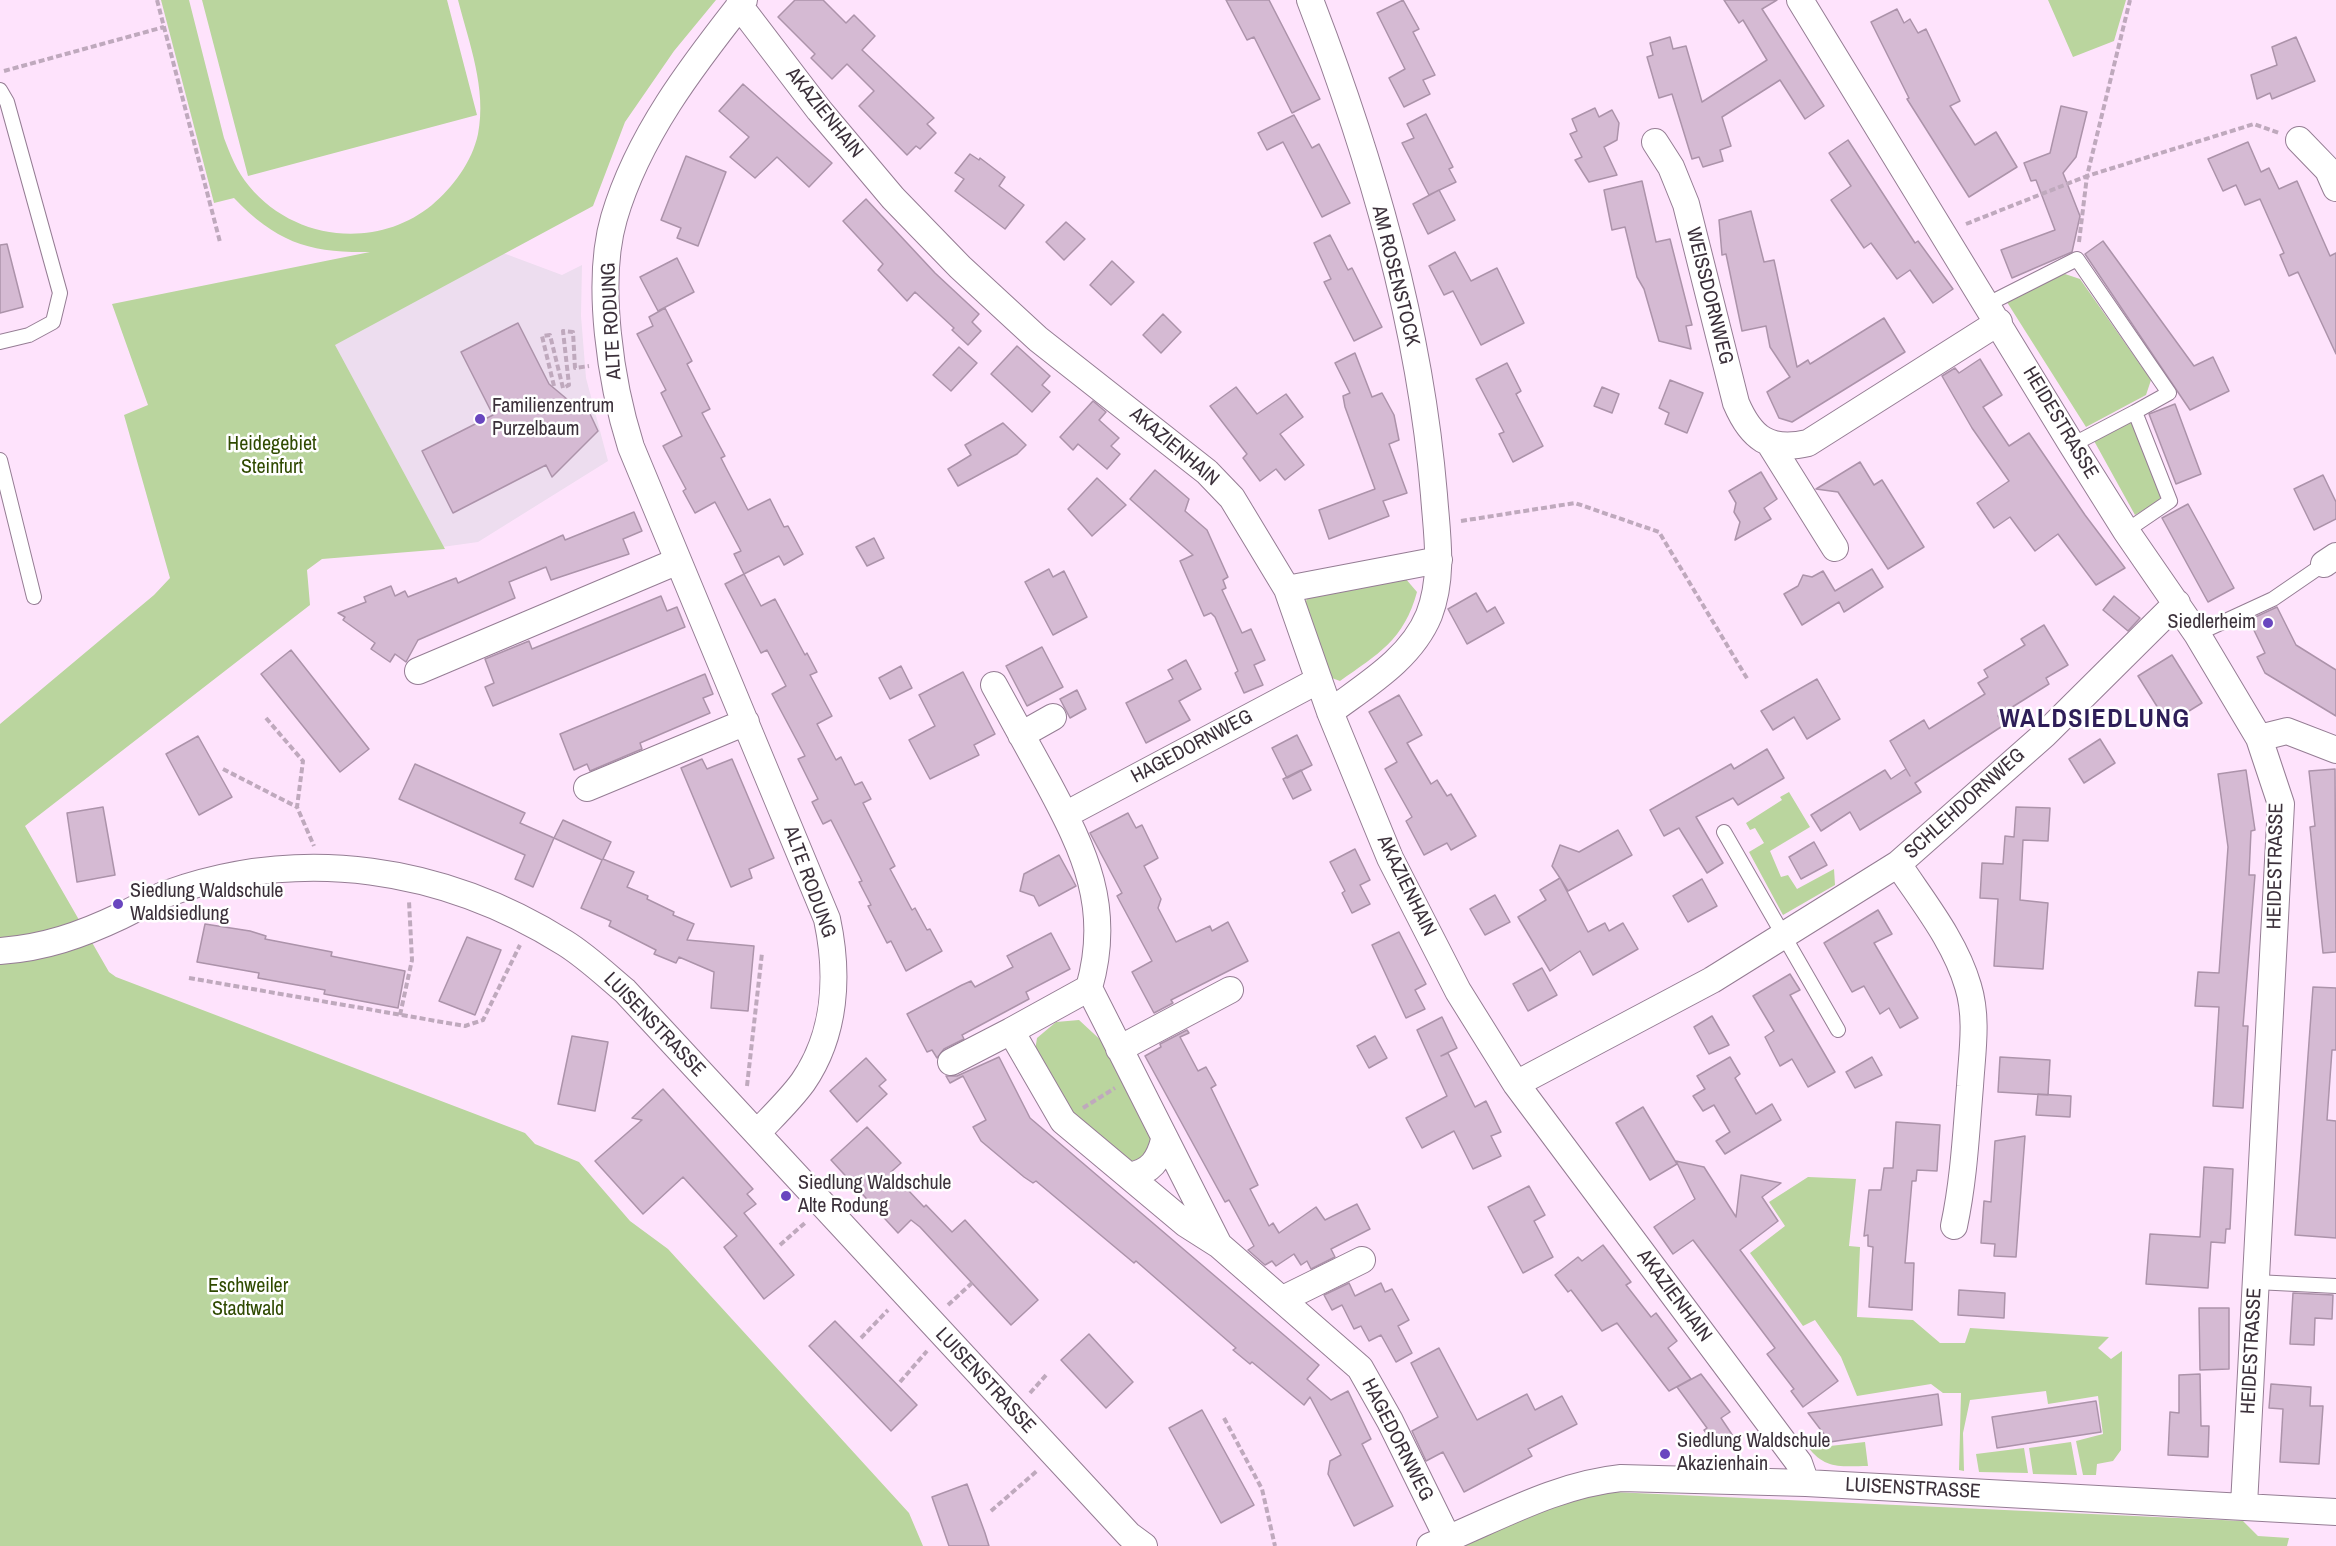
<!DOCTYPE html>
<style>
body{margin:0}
canvas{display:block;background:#fee3fc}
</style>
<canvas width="2336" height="1546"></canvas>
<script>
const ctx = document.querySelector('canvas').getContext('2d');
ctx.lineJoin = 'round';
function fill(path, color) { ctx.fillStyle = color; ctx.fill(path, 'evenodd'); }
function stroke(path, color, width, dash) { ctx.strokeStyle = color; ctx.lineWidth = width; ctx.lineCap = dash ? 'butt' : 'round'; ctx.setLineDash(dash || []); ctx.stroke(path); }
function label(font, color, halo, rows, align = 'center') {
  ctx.font = font + ' "Archivo Narrow",sans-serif'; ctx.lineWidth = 5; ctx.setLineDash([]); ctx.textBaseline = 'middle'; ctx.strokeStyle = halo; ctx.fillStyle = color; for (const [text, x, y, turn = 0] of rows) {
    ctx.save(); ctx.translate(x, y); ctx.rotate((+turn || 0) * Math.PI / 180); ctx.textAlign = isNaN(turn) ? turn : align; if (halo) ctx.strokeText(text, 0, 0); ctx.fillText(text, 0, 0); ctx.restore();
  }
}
const education = new Path2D(`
 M479 244 562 275 582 265 581 316 586 378 608 461 478 542 435 548 318 340Z`);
const green = new Path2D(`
 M161 0H189L224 138C230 154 237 172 249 186 294 241 377 250 432 205 453 187 472 162 478 134 487 89 469 43 458 0H716L674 51 625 122 593 206 335 345 445 549 322 559 307 570 310 605 25 826 109 972 116 977 525 1133 535 1144 579 1162 630 1221 668 1249 909 1513 923 1546H0V724L154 595 170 578 124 415 148 405 112 304 370 252C310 253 277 243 234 198L214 203Z
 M202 0H447L477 115 248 176Z
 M2048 0H2126L2114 41 2073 57Z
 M2065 274 2080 279 2151 380 2146 395 2086 427 2005 299Z
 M2123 422 2131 423 2138 428 2161 495 2159 501 2135 515 2093 439Z
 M1405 578 1417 592C1404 640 1378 654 1340 681L1321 674 1301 619 1307 598Z
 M1789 792 1810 827 1770 851 1781 877 1788 875 1797 889 1834 869 1835 885 1783 915 1749 852 1764 843 1755 828 1750 830 1746 823 1782 800 1780 797Z
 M1079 1020 1106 1045 1154 1142 1144 1157 1126 1163 1080 1129 1034 1057 1037 1038 1056 1022Z
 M1808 1177 1856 1179 1849 1246 1860 1247 1857 1317 1913 1320 1940 1343H1965L1970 1328 2109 1337 2098 1348 2111 1359 2122 1351 2121 1450 2113 1461 2097 1464 2096 1475H2083L2076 1441 2103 1434 2098 1396 2048 1404 2046 1391 1970 1400 1963 1433 1964 1471 1959 1470 1961 1393H1943L1931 1384 1857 1396 1841 1357 1815 1320 1803 1326 1750 1253 1785 1226 1769 1202Z
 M1821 1436 1830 1446 1865 1442 1868 1466C1842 1466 1825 1470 1808 1447Z
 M2071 1442 2077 1475 2033 1474 2029 1448Z
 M2024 1448 2028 1473 1979 1472 1976 1454Z
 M1614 1492 2243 1521 2258 1536 2289 1538 2287 1546H1457L1568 1495Z`);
const building = new Path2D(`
 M795 0H823L846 23 854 15 875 36 862 50 934 118 927 124 936 133 920 149 916 146 907 155 859 106 874 91 847 64 832 79 811 58 815 54 778 17Z
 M1226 0H1269L1320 99 1292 113 1254 37 1247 40Z
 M1403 0 1419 29 1413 32 1435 75 1423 80 1430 94 1404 107 1389 78 1405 69 1377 13Z
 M1724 0H1777L1762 9 1824 106 1805 119 1780 80 1722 117 1731 146 1720 150 1723 161 1703 167 1699 157 1692 159 1672 94 1659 98 1647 57 1653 55 1650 43 1670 37 1673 49 1686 46 1702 102 1767 60 1743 20 1739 23Z
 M1897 9 1904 23 1910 19 1918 33 1926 29 1960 101 1950 106 1975 145 1996 132 2017 167 1969 197 1907 99 1909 98 1871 22Z
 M2296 37 2315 81 2272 99 2270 93 2257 99 2251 75 2277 65 2272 47Z
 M743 84 832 163 809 187 777 157 755 178 730 157 749 137 719 111Z
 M2061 106 2087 112 2076 157 2063 173 2080 216 2072 252 2012 278 2001 250 2055 230 2036 180 2031 181 2024 163 2050 153Z
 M1595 108 1599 117 1612 110 1619 123 1617 140 1604 147 1617 175 1589 182 1575 160 1582 157 1570 134 1577 131 1572 119Z
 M1426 114 1453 167 1449 169 1456 182 1429 195 1402 143 1414 138 1407 124Z
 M1294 115 1312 148 1319 144 1350 203 1322 217 1283 142 1267 150 1258 133Z
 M1848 140 1915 243 1918 241 1953 289 1933 303 1910 270 1897 279 1871 243 1864 248 1831 200 1851 186 1829 153Z
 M2248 142 2261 172 2269 168 2279 189 2297 181 2330 256 2336 253V354L2298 272 2289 276 2280 255 2284 253 2260 199 2245 205 2236 185 2223 191 2208 159Z
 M970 154 979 160 980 158 1005 177 999 186 1024 205 1005 229 955 191 964 179 955 173Z
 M686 156 726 172 698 246 677 238 681 228 661 220Z
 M1642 181 1656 242 1670 239 1692 325 1686 326 1691 349 1659 341 1644 289 1637 277 1625 227 1612 230 1604 190Z
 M1439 190 1455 220 1428 234 1413 204Z
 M866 199 935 273 979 314 972 322 981 331 968 345 952 330 954 328 915 292 907 301 878 270 883 264 843 221Z
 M1751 211 1764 262 1774 260 1797 367 1808 360 1810 364 1884 318 1905 352 1792 422 1779 418 1767 392 1790 377 1770 347 1766 326 1742 331 1726 254 1722 255 1719 220Z
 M1066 222 1085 239 1064 260 1046 242Z
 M1330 235 1348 270 1352 268 1382 327 1354 341 1324 282 1331 279 1314 243Z
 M2103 241 2194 366 2213 357 2229 391 2190 410 2085 254Z
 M7 244 23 307 0 313V245Z
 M1455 252 1471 281 1497 268 1524 323 1481 345 1453 291 1444 295 1429 266Z
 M677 258 694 292 658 311 640 277Z
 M1112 261 1134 282 1111 305 1090 285Z
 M665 308 692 361 687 364 710 409 702 413 725 456 721 458 726 468 748 510 770 499 784 527 788 526 803 554 784 565 779 556 744 574 734 554 741 551 715 502 695 513 683 491 686 489 663 446 682 436 661 393 666 390 637 334 653 326 649 317Z
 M1163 314 1181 332 1161 353 1143 335Z
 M518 323 549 384 574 405 584 401 598 431 552 477 546 465 453 513 422 451 493 415 461 352Z
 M1017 346 1050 376 1042 385 1050 392 1032 412 991 374Z
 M959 347 977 363 951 391 933 375Z
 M1355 353 1372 397 1382 393 1394 415 1399 440 1389 444 1407 493 1383 501 1389 516 1329 539 1319 510 1375 489 1345 407 1343 396 1350 393 1335 363Z
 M1980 359 2002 395 1983 407 2009 446 2029 433 2085 515 2125 568 2096 585 2058 534 2035 551 2010 517 1994 528 1977 503 2009 481 1972 428 1942 376 1955 368 1959 373Z
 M1507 363 1521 391 1516 394 1543 446 1513 462 1499 434 1504 432 1476 379Z
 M1670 380 1703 393 1687 433 1665 424 1669 413 1659 408Z
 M1236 387 1257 414 1286 394 1303 417 1280 434 1304 465 1285 480 1276 469 1260 481 1243 458 1247 454 1210 406Z
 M1602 387 1619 394 1612 413 1594 406Z
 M1093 401 1106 412 1099 420 1119 438 1111 446 1120 454 1107 469 1078 444 1073 450 1060 437Z
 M2175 404 2201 474 2176 484 2149 414Z
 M1003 423 1026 445 1017 454 958 486 948 469 971 455 965 445Z
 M1860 462 1874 485 1882 480 1924 547 1888 569 1838 492 1816 489Z
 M1155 470 1189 499 1185 511 1207 530 1228 577 1223 580 1226 588 1222 590 1242 633 1251 629 1265 660 1254 665 1263 685 1244 693 1235 673 1238 671 1215 617 1211 613 1204 616 1180 561 1193 555 1130 499Z
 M1761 472 1777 499 1764 508 1771 519 1735 540 1740 522 1734 512 1736 503 1729 491Z
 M2323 475 2336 502V519L2314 530 2294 489Z
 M1097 478 1126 505 1092 536 1068 509Z
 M2188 504 2234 588 2208 602 2162 518Z
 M634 512 642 531 623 539 629 554 551 580 546 567 509 582 515 598 418 640 406 662 395 654 390 662 371 649 375 643 343 620 345 617 338 613 366 602 364 597 391 586 395 596 405 591 408 597 456 578 458 583 563 535 565 540Z
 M874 538 884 558 867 566 856 547Z
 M1049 569 1053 577 1064 571 1087 617 1053 635 1025 582Z
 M1872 569 1883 587 1844 612 1839 602 1802 625 1784 594 1798 586 1803 575 1812 577 1823 571 1835 591Z
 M744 574 761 606 775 599 805 655 807 653 817 672 810 675 832 716 817 724 836 760 841 757 855 785 862 782 871 799 863 803 895 866 890 869 912 910 915 908 927 930 930 929 942 951 906 971 891 941 887 943 868 906 871 905 859 882 862 881 831 820 823 824 812 802 818 799 798 759 805 756 772 694 786 686 767 650 761 653 725 584Z
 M1476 593 1487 612 1495 607 1504 623 1467 644 1448 609Z
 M661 596 667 611 677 607 685 627 493 706 485 687 494 683 485 659 529 641 532 649Z
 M2114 596 2140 618 2128 631 2103 610Z
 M2277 607 2296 645 2336 670V716L2265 673 2257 657 2265 653 2249 620Z
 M2044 625 2068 665 2046 678 2049 684 1998 716 2004 725 1915 783 1921 792 1860 830 1850 812 1821 831 1811 815 1885 770 1891 779 1906 769 1910 776 1890 741 1924 720 1929 729 1985 694 1978 683 1988 677 1984 670 2025 645 2021 639Z
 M1042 647 1063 687 1027 706 1006 666Z
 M291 650 369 749 340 772 261 674Z
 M2172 655 2202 703 2168 724 2138 676Z
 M1186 660 1201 689 1179 701 1190 720 1146 743 1126 703 1173 679 1168 670Z
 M901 666 912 688 890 699 879 678Z
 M963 672 995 734 974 745 979 755 930 779 909 740 935 726 919 695Z
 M705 674 713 694 703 698 710 713 640 743 642 749 590 771 587 764 574 770 560 734Z
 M1817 679 1840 719 1807 739 1794 717 1773 730 1761 711Z
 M1077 690 1086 709 1070 718 1060 699Z
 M1399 695 1422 735 1407 743 1431 784 1437 780 1447 796 1451 794 1476 836 1451 850 1447 843 1424 855 1406 821 1412 817 1385 769 1397 762 1369 712Z
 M1297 735 1312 765 1287 778 1272 748Z
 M198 736 232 797 199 815 166 754Z
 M2100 739 2115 763 2084 783 2069 759Z
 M1767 749 1784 778 1738 805 1733 798 1696 817 1723 863 1707 873 1679 828 1664 836 1650 810 1731 764 1734 769Z
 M702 759 707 769 732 759 774 858 749 869 752 878 731 887 681 768Z
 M415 764 525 813 520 823 554 838 533 887 515 879 525 855 399 799Z
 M2335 769 2336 952 2323 953 2310 827 2315 826 2309 771Z
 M1301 770 1311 790 1293 799 1283 779Z
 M2246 770 2255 830 2251 831 2249 875H2255L2243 1026H2248L2243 1108 2213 1106 2219 1007 2195 1006 2198 972 2219 973 2228 847 2218 774Z
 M103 807 115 875 77 882 67 813Z
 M2016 807 2050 808 2048 841 2023 840 2020 900 2048 903 2043 969 1994 966 1998 899 1980 898 1982 863 2003 864 2005 836 2014 837Z
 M1128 813 1136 828 1142 825 1158 858 1144 866 1161 899 1158 908 1176 942 1210 926 1212 931 1228 922 1248 961 1171 1000 1173 1003 1154 1013 1132 972 1152 961 1117 896 1122 893 1090 833Z
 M563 820 611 842 603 859 634 872 627 887 648 896 647 899 674 912 673 915 694 924 687 940 754 946 748 1011 711 1008 714 972 679 957 676 963 654 954 656 950 609 926 611 921 581 908 602 860 554 838Z
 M1618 830 1632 855 1568 891 1560 878 1588 932 1605 923 1609 931 1623 923 1638 949 1593 975 1580 951 1550 971 1518 917 1546 900 1540 890 1560 878 1552 866 1560 845 1579 852Z
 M1814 842 1827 865 1801 879 1789 857Z
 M1355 849 1370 880 1360 885 1370 904 1352 913 1342 893 1345 891 1330 862Z
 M1059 855 1076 886 1039 906 1034 896 1020 891 1024 874Z
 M1702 879 1717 906 1688 922 1673 896Z
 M1495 895 1510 922 1485 935 1470 909Z
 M1878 910 1892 934 1874 943 1918 1018 1900 1028 1889 1008 1880 1014 1864 986 1852 992 1824 943Z
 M205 924 250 931 266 936 265 939 332 952 331 956 405 971 398 1008 324 994 325 990 258 978 259 973 197 962Z
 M1399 932 1426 984 1415 990 1425 1009 1406 1018 1372 945Z
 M1051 933 1070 969 1026 992 1029 999 962 1035 964 1039 944 1049 937 1058 932 1050 927 1052 907 1014 962 985 971 981 975 987 1013 967 1007 956Z
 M467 937 501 950 475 1015 439 1001Z
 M1542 968 1557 995 1528 1011 1513 984Z
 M1790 974 1800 990 1790 995 1835 1072 1808 1087 1792 1059 1780 1066 1765 1037 1774 1031 1753 996Z
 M2313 987 2336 988V1050H2332L2327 1120 2336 1121V1238L2295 1235Z
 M1712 1016 1729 1045 1709 1054 1694 1027Z
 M1442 1017 1457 1048 1441 1056 1448 1053 1475 1107 1486 1101 1501 1132 1491 1136 1501 1156 1473 1169 1454 1131 1422 1148 1406 1118 1447 1096 1417 1030Z
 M1187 1030 1189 1033 1180 1037 1198 1071 1206 1067 1216 1085 1211 1088 1258 1185 1250 1189 1269 1226 1273 1223 1279 1233 1316 1207 1325 1220 1357 1204 1370 1229 1331 1249 1335 1257 1311 1269 1307 1261 1301 1265 1294 1254 1276 1266 1272 1261 1265 1265 1248 1250 1254 1246 1229 1200 1225 1202 1145 1056 1161 1047 1160 1044Z
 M572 1036 608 1042 595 1111 558 1104Z
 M1375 1036 1387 1058 1369 1068 1357 1046Z
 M999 1057 1030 1118 1319 1365 1307 1379 1331 1400 1348 1391 1371 1439 1362 1444 1393 1506 1354 1526 1328 1474 1330 1461 1341 1455 1310 1397 1304 1405 1252 1362 1250 1364 1233 1350 1236 1348 1136 1261 1134 1263 1036 1181 1033 1183 1024 1177 981 1141 973 1127 986 1120 963 1076 950 1083 946 1076H957Z
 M1730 1057 1740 1074 1735 1078 1756 1114 1772 1104 1781 1120 1725 1154 1716 1141 1730 1132 1714 1105 1703 1111 1693 1096 1705 1089 1697 1076Z
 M1872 1057 1882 1075 1855 1088 1846 1072Z
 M2000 1057 2050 1060 2048 1095 1998 1092Z
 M866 1058 886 1080 879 1086 887 1094 857 1122 830 1091Z
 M663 1089 753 1189 747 1194 756 1204 744 1213 794 1275 764 1299 724 1247 737 1236 683 1177 643 1214 595 1161 642 1120 632 1118Z
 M2038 1094 2071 1096 2070 1117 2036 1115Z
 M1643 1107 1677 1164 1650 1180 1616 1123Z
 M1896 1122 1940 1125 1937 1171 1917 1170 1916 1181H1912L1905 1263H1914L1912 1310 1869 1307 1873 1247 1868 1246V1235L1864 1236 1869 1190H1881L1884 1168H1893Z
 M867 1127 901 1163 891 1172 924 1207 926 1205 952 1232 965 1220 1038 1300 1011 1325 920 1227 911 1220 898 1233 831 1160Z
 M2025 1136 2016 1257 1994 1256 1995 1244 1981 1243 1984 1201 1991 1202 1995 1141Z
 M1676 1161 1704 1167 1736 1217 1741 1175 1781 1183 1762 1197 1778 1221 1740 1250 1838 1381 1803 1407 1791 1391 1794 1389 1767 1354 1775 1348 1693 1240 1673 1254 1654 1227 1695 1199Z
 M2204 1167 2233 1169 2230 1229H2226L2225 1243 2211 1242 2208 1288 2146 1284 2150 1234 2200 1237Z
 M1529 1186 1545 1215 1534 1221 1553 1257 1523 1273 1488 1207Z
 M1603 1245 1631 1282 1626 1285 1651 1317 1656 1313 1677 1341 1668 1348 1691 1379 1669 1391 1617 1323 1602 1331 1571 1290 1568 1292 1555 1275 1578 1257 1582 1261Z
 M1349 1283 1355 1296 1381 1283 1385 1292 1392 1289 1409 1320 1398 1326 1412 1353 1396 1362 1381 1335 1369 1341 1361 1326 1354 1329 1342 1305 1332 1310 1324 1295Z
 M1959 1290 2005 1293 2004 1318 1958 1315Z
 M2293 1293 2333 1295 2332 1319 2315 1318 2314 1345 2290 1344Z
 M2199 1308H2229V1369L2200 1370Z
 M835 1321 917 1405 891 1431 809 1346Z
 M1089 1334 1133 1382 1106 1408 1061 1360Z
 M1439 1348 1477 1420 1527 1394 1535 1410 1562 1396 1577 1424 1528 1449 1532 1456 1464 1492 1443 1452 1426 1461 1412 1431 1438 1417 1411 1363Z
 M1701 1374 1730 1412 1721 1418 1733 1436 1717 1448 1704 1430 1707 1428 1677 1387Z
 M2200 1374 2201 1426H2209L2208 1457 2168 1455 2170 1412 2179 1413V1375Z
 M2271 1384 2311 1387 2310 1406H2323L2319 1464 2280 1462 2283 1409 2269 1408Z
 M1938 1394 1942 1425 1830 1442 1808 1413Z
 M2096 1401 2101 1432 1997 1448 1992 1417Z
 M1202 1410 1254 1505 1221 1523 1169 1428Z
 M967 1484 985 1533 989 1546H949L932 1497Z`);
const path = new Path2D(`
 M157 0 220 242
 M4 71 164 27
 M1966 224 2087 176 2130 0
 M2079 242 2087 176 2254 124 2279 133
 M554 386 542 336 550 335 563 388 569 385 563 331 573 332 575 368 589 366
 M1461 521 1575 503 1659 532 1748 680
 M266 718 303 761 297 807 314 846
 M223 769 297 807
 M189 978 465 1026 483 1020 520 945
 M400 1015 412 960 409 901
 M747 1086 762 953
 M1083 1108 1115 1088
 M780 1245 806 1222
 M948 1305 972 1283
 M861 1338 888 1310
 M900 1382 927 1351
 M1030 1393 1047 1374
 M1224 1418 1262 1489 1275 1546
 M991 1511 1038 1470`);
const service = new Path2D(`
 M0 90 7 102 60 293 53 322 29 335 0 342
 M1988 304 2077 259 2169 393 2135 412 2170 501 2126 531
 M2072 445 2135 412
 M0 460 34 597
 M2197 634 2273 599 2324 564
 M1724 832 1838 1030
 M2256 1282 2336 1286`);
const minor = new Path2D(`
 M744 0C692 66 638 136 614 218 595 283 611 384 631 447L827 919C839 975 836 1034 803 1082 790 1100 772 1117 757 1133
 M1310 0C1371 158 1420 325 1434 495 1437 536 1444 576 1429 615 1411 659 1366 685 1330 712
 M1800 0 2072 445 2126 531 2197 634 2259 738 2281 804 2244 1505
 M739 5 819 110 893 198 960 267 1038 339 1207 472 1232 498 1287 589 1330 712 1390 858 1458 991 1516 1084 1799 1463 1806 1483
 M2299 140 2328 170 2336 188
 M1655 142 1671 167 1686 204 1736 403C1751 438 1769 452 1808 443L1999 322
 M1770 444 1835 548
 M2324 564 2336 556
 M1287 589 1439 560
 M418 671 678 561
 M994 685C1012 718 1030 750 1048 783 1085 852 1112 908 1089 988
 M1021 735 1053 717
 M2259 738 2287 731 2336 750
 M587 788 746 722
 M1065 815 1319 680
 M1898 864C1923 902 1955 941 1968 986 1978 1018 1972 1053 1970 1086 1966 1133 1964 1179 1954 1226
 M0 951C44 948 81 935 121 916 136 909 150 900 166 894 302 845 444 867 565 943 586 956 606 975 625 991L1129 1535 1144 1546
 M1089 988 1219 1245 1186 1224 1063 1121 1011 1031Z
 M1119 1049 1230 990
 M951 1062 1011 1031
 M1516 1084 1712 980 1898 864 2044 735 2177 603
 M1129 1176C1151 1172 1159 1160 1164 1140
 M1219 1245 1360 1368 1390 1421 1448 1539
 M1283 1299 1362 1260
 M1430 1546C1493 1521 1553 1485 1621 1478L1806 1483 2336 1512`);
const markers = [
 [480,419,6,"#6946bf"],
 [2268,623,6,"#6946bf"],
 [118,904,6,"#6946bf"],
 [786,1196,6,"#6946bf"],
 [1665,1454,6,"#6946bf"]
];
const streetNames = [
 ["AKAZIENHAIN",824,113,51],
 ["AM ROSENSTOCK",1395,276,76],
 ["WEISSDORNWEG",1709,296,76],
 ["ALTE RODUNG",612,321,-93],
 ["HEIDESTRASSE",2060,423,59],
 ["AKAZIENHAIN",1174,447,40],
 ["HAGEDORNWEG",1192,747,-28],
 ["SCHLEHDORNWEG",1965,804,-42],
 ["HEIDESTRASSE",2276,866,-89],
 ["ALTE RODUNG",809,882,70],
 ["AKAZIENHAIN",1406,886,64],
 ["LUISENSTRASSE",654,1025,46],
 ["AKAZIENHAIN",1674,1296,53],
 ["HEIDESTRASSE",2252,1351,-87],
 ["LUISENSTRASSE",985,1381,47],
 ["HAGEDORNWEG",1397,1440,63],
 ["LUISENSTRASSE",1913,1489,3]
];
const poiNames = [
 ["Familienzentrum",492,407],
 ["Purzelbaum",492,430],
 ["Siedlerheim",2256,623,"right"],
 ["Siedlung Waldschule",130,892],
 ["Waldsiedlung",130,915],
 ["Siedlung Waldschule",798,1184],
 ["Alte Rodung",798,1207],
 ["Siedlung Waldschule",1677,1442],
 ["Akazienhain",1677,1465]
];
const parkNames = [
 ["Heidegebiet",272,445],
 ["Steinfurt",272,468],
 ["Eschweiler",248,1287],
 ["Stadtwald",248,1310]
];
const districtNames = [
 ["WALDSIEDLUNG",2095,720]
];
fill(education, '#edddef');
fill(green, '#bad59e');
fill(building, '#d5bad3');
stroke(building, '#ac93aa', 1.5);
stroke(service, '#957d94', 16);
stroke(minor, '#957d94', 28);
stroke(path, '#bfa9bd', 4, [6, 3]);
stroke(service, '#fff', 14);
stroke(minor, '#fff', 26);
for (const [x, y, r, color] of markers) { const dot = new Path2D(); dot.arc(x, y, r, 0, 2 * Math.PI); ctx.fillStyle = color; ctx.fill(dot); stroke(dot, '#fff', 2); }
label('20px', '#3b303a', '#fff', streetNames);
label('20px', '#3b303a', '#fff', poiNames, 'left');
label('20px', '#2f4a00', '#fff', parkNames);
ctx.letterSpacing = '1.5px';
label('bold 26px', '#2e1e58', '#fff', districtNames);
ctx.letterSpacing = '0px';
</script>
